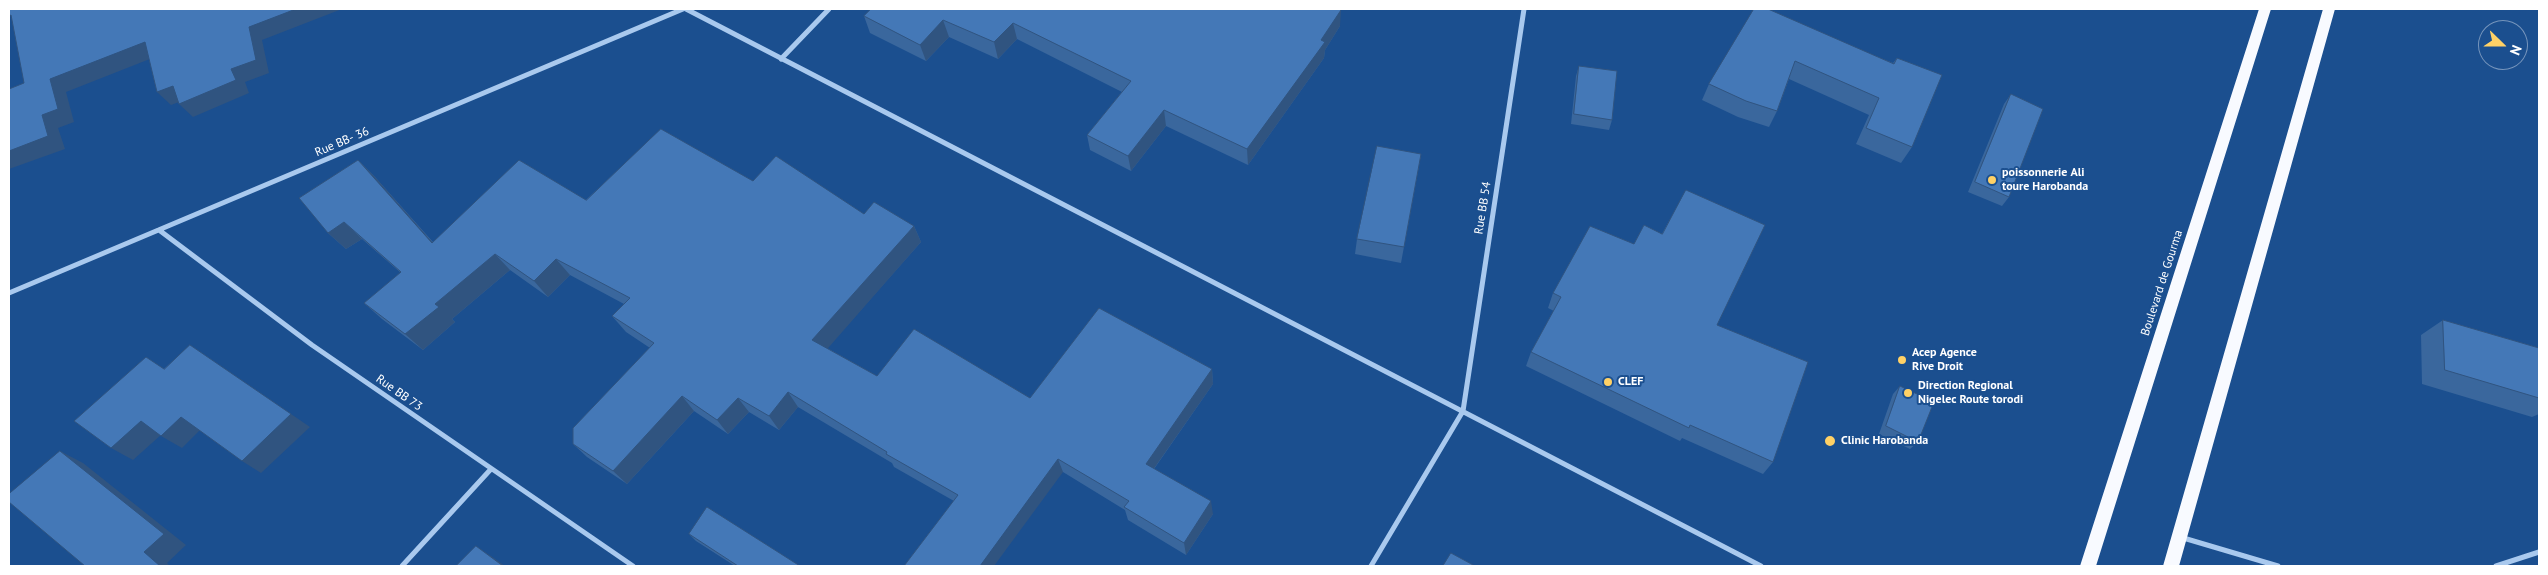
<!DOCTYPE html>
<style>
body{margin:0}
#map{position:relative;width:2548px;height:575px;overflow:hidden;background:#1b4f8f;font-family:"PT Sans",sans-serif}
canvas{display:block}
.frame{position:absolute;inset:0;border:10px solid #fff;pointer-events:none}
.north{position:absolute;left:2478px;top:20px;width:50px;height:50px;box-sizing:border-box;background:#1b4f8f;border:1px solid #7695bc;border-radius:50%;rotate:112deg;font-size:14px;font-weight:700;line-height:20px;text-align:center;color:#fff}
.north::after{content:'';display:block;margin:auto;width:18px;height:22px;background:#ffd166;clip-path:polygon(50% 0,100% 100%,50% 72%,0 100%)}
</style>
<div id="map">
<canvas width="2548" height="575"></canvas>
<div class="frame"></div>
<div class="north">N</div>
</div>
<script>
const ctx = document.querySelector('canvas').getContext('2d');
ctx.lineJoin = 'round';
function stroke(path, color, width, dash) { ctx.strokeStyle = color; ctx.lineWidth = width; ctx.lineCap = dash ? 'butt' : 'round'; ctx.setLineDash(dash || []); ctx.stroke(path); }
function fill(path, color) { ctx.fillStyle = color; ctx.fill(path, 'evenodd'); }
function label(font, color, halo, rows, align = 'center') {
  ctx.font = font + ' "PT Sans",sans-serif'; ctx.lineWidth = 4; ctx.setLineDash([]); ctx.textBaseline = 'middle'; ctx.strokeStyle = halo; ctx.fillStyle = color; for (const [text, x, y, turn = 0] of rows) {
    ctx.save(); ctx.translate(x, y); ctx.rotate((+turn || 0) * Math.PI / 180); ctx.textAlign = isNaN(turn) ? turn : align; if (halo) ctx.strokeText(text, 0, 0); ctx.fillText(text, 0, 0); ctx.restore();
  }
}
const minor = new Path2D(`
 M686 9 1761 566
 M781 59 829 9
 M159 230 312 345 633 566
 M9 293 683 9
 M2180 537 2278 566
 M402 566 491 469
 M1371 566 1463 411 1524 9
 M2496 566 2539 552`);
const trunk = new Path2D(`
 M2259 9H2271L2096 566H2080Z
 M2323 9H2335L2179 566H2163Z`);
const wall = new Path2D(`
 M1754 9 1893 63 1897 58 1912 147 1901 163 1856 144 1869 115 1789 79 1777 111 1769 127 1738 117 1702 100 1709 84Z
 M864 16 1340 26 1325 50 1324 58 1248 165 1166 126 1131 171 1090 150 1087 135 1122 92 1017 39 998 59 949 37 926 61 870 33Z
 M1579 66 1612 120 1609 130 1571 124 1576 76Z
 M2011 94 2009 197 2002 206 1968 192 2004 104Z
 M1421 154 1401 263 1355 254 1357 239Z
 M358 160 375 177 433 242 586 200 753 181 864 214 914 226 921 242 827 348 877 376 1030 398 1212 369 1213 384 1154 469 1213 514 1186 555 1128 520 1125 510 1063 472 954 501 894 467 892 463 798 407 779 430 749 412 728 434 694 411 627 484 587 457 573 444 650 348 626 332 612 316 624 304 570 275 548 297 510 270 452 319 455 322 423 350 382 319 364 303 401 273 362 239 346 249 328 233Z
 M1553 293 1717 325 1773 462 1763 474 1682 438 1680 441 1526 366 1531 352 1554 311 1548 308Z
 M2443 320 2539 348V414L2532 417 2422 384 2421 335Z
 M1900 386 1918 442 1910 449 1879 434 1893 394Z
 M689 534 800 566H735L696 541Z`);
const shadedWall = new Path2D(`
 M296 9H342L262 40 269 73 245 82 249 93 193 117 179 104 231 69 249 27Z
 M1341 10 1340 26 1325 50 1324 58 1248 165 1247 149 1321 40Z
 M943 20 949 37 926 61 920 45Z
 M1013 23 1017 39 998 59 994 42Z
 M145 42 160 55 66 92 74 122 58 128 65 149 9 169V151L42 115 50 79Z
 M173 86 187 99 171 105 157 92Z
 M1164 110 1166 126 1131 171 1128 156Z
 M358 160 375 177 448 260 432 243Z
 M344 222 362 239 346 249 328 233Z
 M914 226 921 242 822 355 812 340Z
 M495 254 510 270 452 319 455 322 423 350 405 334 435 304Z
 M556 259 570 275 548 297 534 281Z
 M1212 369 1213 384 1148 477 1146 464Z
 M788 392 798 407 779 430 769 416Z
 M682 396 694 411 627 484 613 471Z
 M738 398 749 412 728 434 717 420Z
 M291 414 310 427 261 473 242 461Z
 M181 417 201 429 182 448 161 436Z
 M141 421 162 434 133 460 111 448Z
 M60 451 83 463 186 545 167 563 170 566H160L144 552Z
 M1058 459 1063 472 994 566H980Z
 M1211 501 1213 514 1186 555 1184 543Z
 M476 546 491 556 505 566H503Z`);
const building = new Path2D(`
 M9 9H296L249 27 256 60 231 69 236 80 179 104 173 86 157 92 145 42 50 79 58 109 42 115 48 136 9 151V89L24 83 11 15 9 16Z
 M871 9H1338L1341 10 1321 40 1325 42 1247 149 1164 110 1128 156 1087 135 1131 81 1013 23 994 42 943 20 920 45 864 16Z
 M1754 9H1768L1894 64 1897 58 1942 75 1912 147 1866 128 1879 98 1795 61 1777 111 1746 101 1709 84Z
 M1579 66 1617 71 1612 120 1574 114Z
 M2011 94 2043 109 2009 197 1975 182Z
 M661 129 753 181 776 156 864 214 874 202 914 226 812 340 877 376 914 329 1030 398 1099 308 1212 369 1146 464 1211 501 1184 543 1124 507 1129 501 1058 459 980 566H904L958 495 886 454 887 452 788 392 769 416 738 398 717 420 682 396 613 471 573 444V428L654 343 612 316 630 298 556 259 534 281 495 254 435 304 439 307 405 334 364 303 401 272 344 222 328 233 299 198 358 160 432 243 519 160 586 200Z
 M1377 146 1421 154 1404 247 1357 239Z
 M1686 190 1765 225 1717 325 1808 362 1773 462 1690 425 1689 428 1531 352 1561 297 1553 293 1590 226 1634 244 1644 225 1662 234Z
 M2443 320 2539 348V398L2445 370Z
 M190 345 291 414 242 461 181 417 161 436 141 421 111 448 74 421 146 357 164 369Z
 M1900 386 1934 402 1918 442 1886 426Z
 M60 451 164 534 144 552 160 566H85L9 502V494Z
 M707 507 800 566H738L689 534Z
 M476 546 503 566H456Z
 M1451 553 1475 566H1443Z`);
const markers = [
 [1992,180,5,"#ffd166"],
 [1902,360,5,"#ffd166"],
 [1608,382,5,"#ffd166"],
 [1908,393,5,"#ffd166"],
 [1830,441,6,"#ffd166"]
];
const streetNames = [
 ["Rue BB- 36",342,142,-23],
 ["Rue BB 54",1483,208,-81],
 ["Boulevard de Gourma",2162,283,-72],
 ["Rue BB 73",399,393,35]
];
const poiNames = [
 ["poissonnerie Ali",2002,173],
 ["toure Harobanda",2002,187],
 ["Acep Agence",1912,353],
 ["Rive Droit",1912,367],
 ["CLEF",1618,382],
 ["Direction Regional",1918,386],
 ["Nigelec Route torodi",1918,400],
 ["Clinic Harobanda",1841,441]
];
stroke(minor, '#a9c9ee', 5);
fill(trunk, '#f8faff');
fill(wall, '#3a679d');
fill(shadedWall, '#305480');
fill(building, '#4478b7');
stroke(building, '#305480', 1);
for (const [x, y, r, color] of markers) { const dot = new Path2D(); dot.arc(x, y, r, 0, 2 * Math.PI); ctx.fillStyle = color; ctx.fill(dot); stroke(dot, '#1b4f8f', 2); }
label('12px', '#fff', '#1b4f8f', streetNames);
label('bold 12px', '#fff', '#1b4f8f', poiNames, 'left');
</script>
